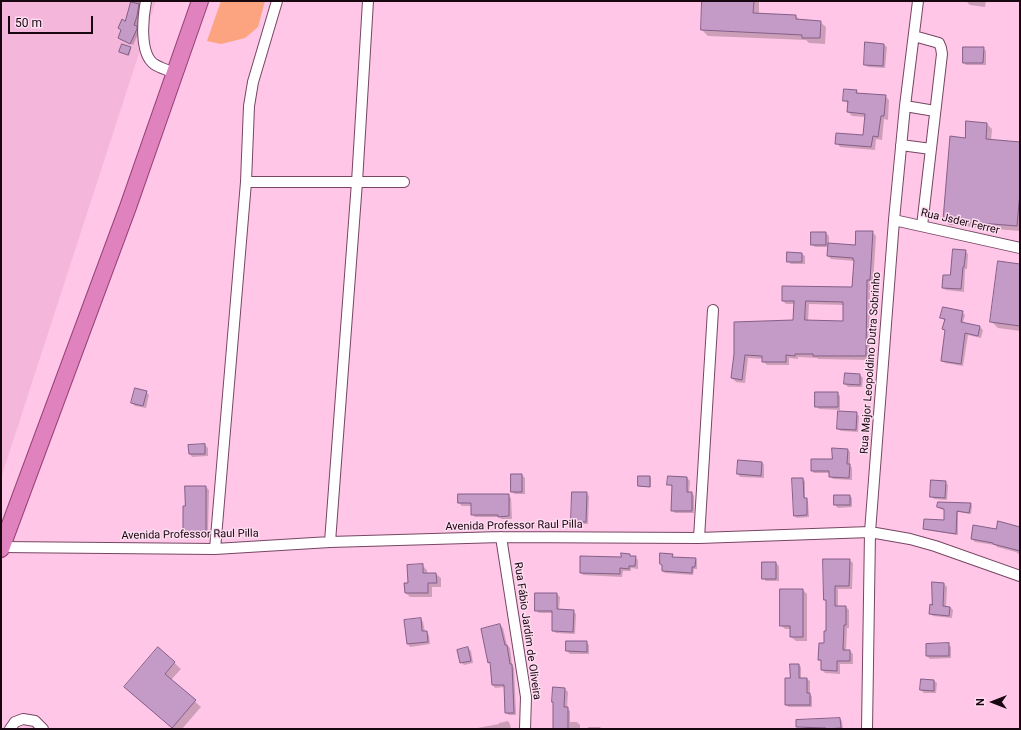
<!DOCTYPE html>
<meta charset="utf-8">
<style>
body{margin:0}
#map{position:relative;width:1021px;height:730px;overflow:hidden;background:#ffc6e7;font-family:Roboto,sans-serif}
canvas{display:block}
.frame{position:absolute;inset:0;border:2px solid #180611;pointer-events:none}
.north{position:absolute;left:973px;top:682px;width:40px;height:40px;-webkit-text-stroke:3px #fedcef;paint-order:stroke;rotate:270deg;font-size:11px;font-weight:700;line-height:16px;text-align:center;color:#180611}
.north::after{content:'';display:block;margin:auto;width:14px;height:18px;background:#180611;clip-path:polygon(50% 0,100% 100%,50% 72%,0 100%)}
.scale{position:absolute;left:8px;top:16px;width:85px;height:18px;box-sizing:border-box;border:2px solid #180611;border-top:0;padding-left:5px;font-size:12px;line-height:14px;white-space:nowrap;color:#180611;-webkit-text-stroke:3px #fedcef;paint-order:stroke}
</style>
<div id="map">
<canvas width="1021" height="730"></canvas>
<div class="frame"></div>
<div class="north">N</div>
<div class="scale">50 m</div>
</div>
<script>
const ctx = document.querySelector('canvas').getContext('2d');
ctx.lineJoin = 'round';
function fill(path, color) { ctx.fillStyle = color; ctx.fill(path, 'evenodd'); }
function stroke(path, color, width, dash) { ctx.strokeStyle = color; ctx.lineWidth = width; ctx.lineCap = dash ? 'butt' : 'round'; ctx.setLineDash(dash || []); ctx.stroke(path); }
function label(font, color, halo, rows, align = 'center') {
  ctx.font = font + ' Roboto,sans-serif'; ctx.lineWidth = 3; ctx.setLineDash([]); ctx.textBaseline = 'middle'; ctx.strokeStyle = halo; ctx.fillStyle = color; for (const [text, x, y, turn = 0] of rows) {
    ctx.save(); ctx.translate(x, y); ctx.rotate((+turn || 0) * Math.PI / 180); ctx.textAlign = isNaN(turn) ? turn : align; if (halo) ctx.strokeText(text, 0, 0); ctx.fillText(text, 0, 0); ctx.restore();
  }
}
const built = new Path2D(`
 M1 1H156L1 478Z`);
const green = new Path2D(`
 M221 1H265L258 27 245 38 221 44 207 41Z`);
const shadow = new Path2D(`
 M132 1H142L139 19 137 27 139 30V32L133 45 121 40 119 37 125 22Z
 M703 1H759V15L796 16 800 21 820 22 826 27 825 44 809 43 806 40 708 36 702 30Z
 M968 1H986L985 7 970 5 967 2Z
 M884 45 887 47 885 68 868 67 865 64Z
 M130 48 131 49 129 56 120 52Z
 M983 48 986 51V65H966L964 62Z
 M856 91 860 95 885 96 889 100 888 120 884 119 882 140 876 139 875 150 840 147 837 143 864 136 866 117 852 116 848 112V104L844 100Z
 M987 124 992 129 991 141 1020 143V231L949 225 944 219 966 139Z
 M872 232 876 236 873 283H870L869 360 818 359 817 358 798 357V359L789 358V365H767L763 361V359L748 358 745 383 736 382 732 378 735 354 794 321 795 304H786L783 301 853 288 855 261 831 259 828 256V247H815L812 244 826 233 829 236V244L856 246ZM809 304 844 305V322H808Z
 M965 251 968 254 967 269H965L964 292 946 290 943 288 951 276Z
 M802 254 805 256V264H791L788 261Z
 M1020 265V331L998 328 992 322Z
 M962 312 965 315 963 323 980 327 983 330 981 338 968 335 963 366 945 363 942 360 946 332 943 328 945 321 942 318Z
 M846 374 860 375 863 378 862 387H848L845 384Z
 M146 392 149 395 146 408 135 406 132 403Z
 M837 393 840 396V410L819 409 816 406Z
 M856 413 859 416 858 432 841 431 838 429Z
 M205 445 208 448V456L192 457 190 454Z
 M848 450 850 452V465L852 468V480L833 479 830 476V473H814L812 470 833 460Z
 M762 462 764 465V478L740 477 738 474Z
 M522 475 525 478V494H515L512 492Z
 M650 477 651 478V487H640L639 486Z
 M669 477 687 478 690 481 689 493H692L694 496V513H675L672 510 673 487 668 484Z
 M803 479 805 481V499L808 501 809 517 797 518 795 516Z
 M945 482 948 485 947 500 934 499 931 496Z
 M206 487 209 490 208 535H186L184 532Z
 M586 493 589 496 588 524H575L572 521Z
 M508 495 511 498 512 519H502L499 517H475L472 514V506H462L459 503Z
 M850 496 852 498V507L838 508 835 505Z
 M971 504 972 506 971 514 958 512V535L926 530 924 528 945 521V510L940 509 938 507Z
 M997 530 1020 532V555L1016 552 997 547 995 545 975 542 972 539Z
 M629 555 632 557H635L638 560V569L631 568V571H623L622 577 583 575 581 572 622 559Z
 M672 555 674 558 695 559 697 561V569H694L693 575 665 573 663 571V567L661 564Z
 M849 560 853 563 852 589H838V607H846L849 610V628H847L846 651H850L853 654V664H840V674L825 673 822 670V662L819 660 820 644H825L827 632V602L825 599Z
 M776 563 779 566V581H766L763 578Z
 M422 565 427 570V574H436L441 578V587H432V597H410L406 593 409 584Z
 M933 583 944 584 947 587 946 607H950L953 610 952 618 933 616 930 613 933 606Z
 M803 590 807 594V641H796L791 637V629H785L781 625Z
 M557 594 560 597 559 610 573 611 576 614 575 634 556 633 553 630V613H539L536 610Z
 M421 619 423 622 425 632H426L429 635 430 644 410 647 408 644Z
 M500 625 503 628 507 645 510 648 512 665 514 668 516 715H509L506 713 505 687 495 688 493 685 491 664 489 662Z
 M567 642H586L589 645V654H570L567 651Z
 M948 644 951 647V658L930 659 927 656Z
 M158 648 181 669 171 680 201 707 182 729H173L131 693Z
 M468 648 471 651 473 663 464 665 461 662Z
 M799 665 801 667V679H807L810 681V694L812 697V707H789L786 705 791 679Z
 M934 681 937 683 936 693H924L921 690Z
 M565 689 568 692 567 708 570 711V722H577L580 725V729H554V702Z
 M840 719 842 721 843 729H804V721Z
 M508 721 510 724 511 729H472L499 724V723Z
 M588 727H600L602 729H588Z`);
const building = new Path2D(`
 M702 1H754L753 13 796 15V19L821 21 820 38H802V35L701 30Z
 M131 2 139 4 137 16 134 25 137 26V29L130 44 118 38 121 30 118 28 122 19 125 21Z
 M865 42 884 44 883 66 864 65Z
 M122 44 131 47 128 55 119 52Z
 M963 47H984L983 63H963Z
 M844 89 857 90 856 93 886 95 884 116H881L878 137 873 136 871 147 835 144 836 133 863 135 865 114 847 112 848 101H843Z
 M966 121 987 123 986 139 1020 142V192L1017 226 943 220 950 136 965 138Z
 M856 231H873L870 280H867L866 356H813V354H795V356L786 355V362H762V356L745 355 742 380 731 378 734 354V322L793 320 794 301H782V286L852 287 854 260H853V258L827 256 828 243 855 245ZM806 301 843 302V321L805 320Z
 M811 232H826V245H811Z
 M953 249 966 250 964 267H963L961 289 942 288 943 275H950Z
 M787 252 802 253V262H787Z
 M998 261 1020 264V326L990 322Z
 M943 307 963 311 961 322 980 326 978 336 965 333 961 364 941 361 945 330 942 329 945 319 940 318Z
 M845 373 860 374V385L844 384Z
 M135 388 147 391 143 406 131 403Z
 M815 392H838V407H815Z
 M838 411 857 412 856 430 837 429Z
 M205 444V454H189L188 445Z
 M832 448 848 449 847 464H850L849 478 829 477V471H811V459H832Z
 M738 460 762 462 761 476 737 474Z
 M511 474H522V492H511Z
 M638 476H650V487L638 486Z
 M668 476 687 477V492H692V511H671L672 485H667Z
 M792 478H803L804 498H807V515L794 516Z
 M931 480 946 481 945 498 930 497Z
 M185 486H206V533H183V506H185Z
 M572 492H587L586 522 571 521Z
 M458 494H509V516L498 517V515H471V503H458Z
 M834 495H850V505H834Z
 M938 502 971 503 969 513 957 511 956 534 923 529 924 519 944 520V509L937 507Z
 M998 521 1020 527V551L993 544V543L971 539 973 525 996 529Z
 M621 553 630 554V556H636L635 566H629V569L620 568V574L580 573V556L621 557Z
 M660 553 673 554 672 557 696 558 695 567H692V573L662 571V565L660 564Z
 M823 559H850L849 586H835V606H846V625H844L843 650H850V661H837V671L821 670V660H818L819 643H824V631H826V600H824Z
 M762 562H776V579H762Z
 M423 564V573H436L437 583H428V593H405L404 583H408L407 565Z
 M932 582 944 583 943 606 950 607 949 616 929 614 930 604 932 605Z
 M780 589H803V637H790V626H780Z
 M535 593H557V609L574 610 573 632 552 631V611H535Z
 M421 618 422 631H427L428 642 407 644 404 620Z
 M500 624 505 645H507L510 664H512L514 713H505L504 685H492L490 662 488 663 481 629Z
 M566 641H587V652L566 651Z
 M949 643V656H926V644Z
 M158 647 175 662 165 674 196 700 172 728 124 687Z
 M468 647 471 661 460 663 457 650Z
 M790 664H799V678H807V693H810V705H785V678H790Z
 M921 679 934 680V691L920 690Z
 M553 687 565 688 564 707H568V729H553V702H552Z
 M840 718 841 728 826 729V728L796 727V720Z`);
const minor = new Path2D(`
 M146 1C143 17 139 53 154 64 160 68 168 70 174 73
 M914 36 939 43 941 48 942 54 922 226
 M905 106 935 111
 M901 145 931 149
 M246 182H404
 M894 220 1020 248
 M501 537 526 697 525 729
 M699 538 713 310
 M330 542 357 182 368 1
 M1 547 215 549 330 542 501 537 699 538 870 532 910 539 935 546 1020 576
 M215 549 246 182 249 106 253 82 277 1
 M10 729 15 722 23 719 35 721 43 729
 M867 729 870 532 894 220 905 106 918 1`);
const trunk = new Path2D(`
 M1 549 128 207 200 1`);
const streetNames = [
 ["Rua Jsder Ferrer",960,222,13],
 ["Rua Major Leopoldino Dutra Sobrinho",871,363,-86],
 ["Avenida Professor Raul Pilla",514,526,-1],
 ["Avenida Professor Raul Pilla",190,535,-1],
 ["Rua Fábio Jardim de Oliveira",527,631,82]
];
fill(built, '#f4b6da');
fill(green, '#fba47f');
fill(shadow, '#0003');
fill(building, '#c39bc6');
stroke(building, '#845f88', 1);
stroke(minor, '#764663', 12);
stroke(trunk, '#954277', 18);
stroke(minor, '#fff', 10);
stroke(trunk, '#e082be', 16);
label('11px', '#180611', '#fedcef', streetNames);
</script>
